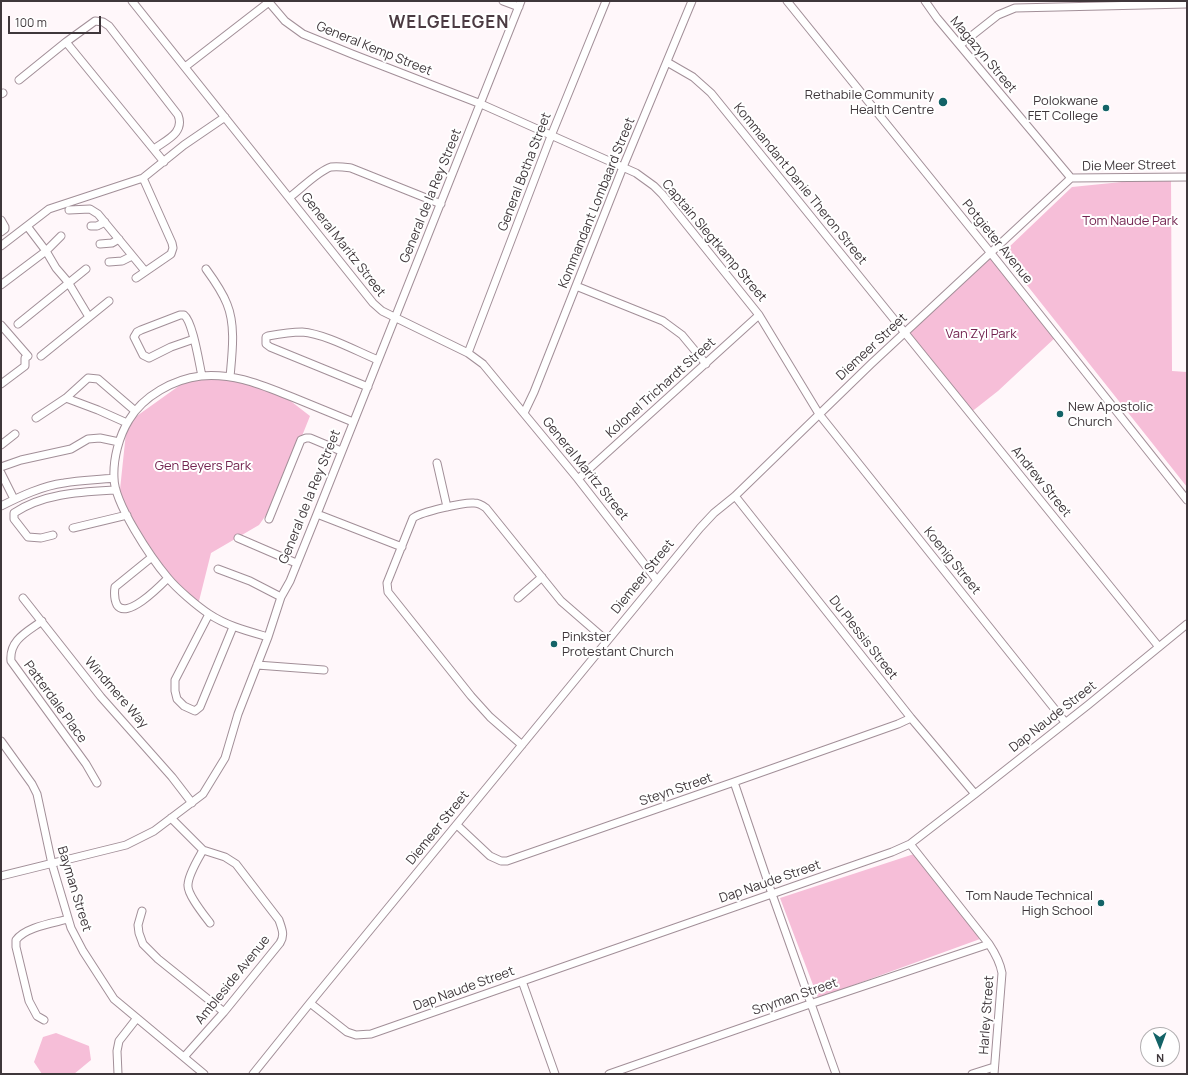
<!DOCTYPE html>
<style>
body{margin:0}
#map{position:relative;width:1188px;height:1075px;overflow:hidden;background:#fff7fa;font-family:Manrope,sans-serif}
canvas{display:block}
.frame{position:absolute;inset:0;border:2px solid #3f373b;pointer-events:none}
.north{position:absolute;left:1140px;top:1027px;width:40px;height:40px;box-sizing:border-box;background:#fff;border:1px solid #b2afb1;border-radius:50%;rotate:179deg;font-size:11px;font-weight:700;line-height:16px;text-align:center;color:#3f373b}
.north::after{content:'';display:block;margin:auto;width:14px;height:18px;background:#136367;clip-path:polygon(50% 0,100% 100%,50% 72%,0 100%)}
.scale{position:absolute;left:8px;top:16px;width:93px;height:18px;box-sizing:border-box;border:2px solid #3f373b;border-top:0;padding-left:5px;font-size:12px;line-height:14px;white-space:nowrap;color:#3f373b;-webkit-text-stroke:3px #fff;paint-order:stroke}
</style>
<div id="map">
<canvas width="1188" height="1075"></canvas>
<div class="frame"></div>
<div class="north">N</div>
<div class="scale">100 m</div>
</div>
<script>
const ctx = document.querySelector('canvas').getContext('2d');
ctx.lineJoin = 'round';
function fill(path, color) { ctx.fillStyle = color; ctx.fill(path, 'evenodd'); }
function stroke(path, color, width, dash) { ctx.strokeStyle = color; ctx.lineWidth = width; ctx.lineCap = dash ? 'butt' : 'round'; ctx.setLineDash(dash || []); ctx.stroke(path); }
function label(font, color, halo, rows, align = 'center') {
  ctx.font = font + ' Manrope,sans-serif'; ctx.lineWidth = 4; ctx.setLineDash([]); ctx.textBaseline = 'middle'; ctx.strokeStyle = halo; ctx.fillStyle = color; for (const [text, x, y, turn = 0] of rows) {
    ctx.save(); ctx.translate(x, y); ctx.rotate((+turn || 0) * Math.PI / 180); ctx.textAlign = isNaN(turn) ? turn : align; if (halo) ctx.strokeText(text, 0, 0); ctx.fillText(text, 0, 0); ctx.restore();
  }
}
const green = new Path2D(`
 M1171 177 1172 371 1187 372V487L1007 260 1008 248 1072 187Z
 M990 252 1057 336 998 391 970 413 905 332Z
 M190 378H240L279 392 310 416 276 501 259 525 211 553 198 605 145 547 119 499 127 423Z
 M914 854 980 939 818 998 780 898Z
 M56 1033 89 1046 91 1060 74 1074H42L34 1062 43 1037Z`);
const minor = new Path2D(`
 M132 1 373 303 382 311 468 353 483 364 578 479 656 579
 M268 1 285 21 303 34 352 54 481 104 636 173 654 186 662 194 759 315 819 414 1065 722
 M503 1 519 7
 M787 1 990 252 1187 500
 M925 1 937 18 1071 178
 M66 42 164 162
 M960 45 998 15 1015 8 1187 4
 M667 62 693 77 711 93 1159 647
 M185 67 269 2
 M19 80 66 42 95 21 103 22 109 26 178 115C185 133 166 140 154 149
 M1 94 3 93
 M1071 178 1187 177
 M290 197C301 189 318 171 331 167 338 166 344 167 351 168L441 204
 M69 210 90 209 98 214 145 271
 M1 220 5 227V229L1 232
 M27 226 46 251 56 268 68 282 89 317
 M91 226H97L105 222
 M100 244 112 243 119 239
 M1 246 49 209 143 178 184 145 225 117
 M109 262 122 261 132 256
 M206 269C214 280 222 291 227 304 236 326 232 354 230 377
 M136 278 171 254 173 248 172 243 143 178
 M1 285 46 251 61 236
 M576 286 663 321 682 335 706 364
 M18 324 86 269
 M1 325 28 356 25 358V366L1 384
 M194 339 171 347 149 358 143 355 134 337 137 332 141 330 180 315H184C193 322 199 363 202 376
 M468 353 551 136 606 1
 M41 356 109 301
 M368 387 270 347 266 344V337L268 336C279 334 291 332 302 332 326 334 356 351 378 360
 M66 398 98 410 127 423
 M524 413 534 392 623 167 692 1
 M36 418 66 398 88 378 98 379 134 410
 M1 445 15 434
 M437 463 447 507
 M1 467 21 460 71 449 88 439 100 438 119 442
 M1 473 14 499
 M578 479 759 315
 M735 496 911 718 975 794
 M1 506C21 496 42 486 64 483 81 480 97 480 114 478
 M317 514 402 547
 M269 519 301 440 306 438H310L341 451
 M73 528 127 515
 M53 535 41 538 28 537 14 519V513C44 493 81 492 116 490
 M238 538 296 563
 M152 557 115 587C114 594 114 599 117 605 127 620 160 586 168 578
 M218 569 250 581 281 597
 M23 598 101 697 172 777 192 803
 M518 598 542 577
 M209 614 175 680V691L177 699 184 706 195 711 200 707 233 627
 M42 621C27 632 9 640 11 661L86 764 97 783
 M268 637C247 631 227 626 209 614 197 606 177 589 168 578 151 558 114 503 114 478 113 459 119 436 129 420 143 396 174 379 201 376 235 373 261 385 292 397 312 405 333 414 353 422
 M257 665 324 670
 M1 741 32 784 37 794 52 864 71 928 83 951 114 999 204 1074
 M522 745 490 717 471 696 388 592 387 583 413 518C421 512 464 502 474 503 479 503 482 505 486 508L561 601 607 641
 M734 782 772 894 836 1074
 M171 818 203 850 225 857 236 864 279 920C282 929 285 935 280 943L224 1012 184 1057
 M457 825 490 856 501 861H507L734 782 898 724 911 718
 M910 844 989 944C995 953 1000 962 1002 973L994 1074
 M203 850C198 859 188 875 188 885 187 894 204 915 210 923
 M1 876 126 845 154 831 203 794 225 758 238 714 268 637 281 597 290 581 317 514 521 1
 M142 911 138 925 139 933 143 944 158 959 224 1012
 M522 981 555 1074
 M310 1003 347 1032 356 1035 371 1034 892 852 910 844 975 794 1088 705 1187 624
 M44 1020 37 1016 29 1001 16 947V940C25 927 54 923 68 919
 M118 1074 117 1051 119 1041 137 1018
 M253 1074 310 1003 700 528 714 513 735 496 871 364 1071 178
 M609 1074 810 1004 989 944
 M972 1074 994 1067`);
const markers = [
 [943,102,5,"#136367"],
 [1106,108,4,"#136367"],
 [1060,414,4,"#136367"],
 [554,644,4,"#136367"],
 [1101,903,4,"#136367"]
];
const streetNames = [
 ["General Kemp Street",374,49,22],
 ["Magazyn Street",983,55,50],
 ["Die Meer Street",1129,166,-1],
 ["General Botha Street",525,172,-69],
 ["Kommandant Danie Theron Street",800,184,51],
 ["General de la Rey Street",431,196,-68],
 ["Kommandant Lombaard Street",597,203,-68],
 ["Captain Slegtkamp Street",714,241,50],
 ["Potgieter Avenue",997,242,51],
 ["General Maritz Street",343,245,52],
 ["Diemeer Street",872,347,-43],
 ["Kolonel Trichardt Street",661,388,-42],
 ["General Maritz Street",585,469,51],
 ["Andrew Street",1041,482,51],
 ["General de la Rey Street",310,497,-68],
 ["Koenig Street",952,561,51],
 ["Diemeer Street",643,577,-51],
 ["Du Plessis Street",863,638,52],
 ["Windmere Way",116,693,49],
 ["Patterdale Place",55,702,54],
 ["Dap Naude Street",1053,717,-38],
 ["Steyn Street",676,790,-19],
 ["Diemeer Street",438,828,-51],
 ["Dap Naude Street",770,882,-19],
 ["Bayman Street",74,889,73],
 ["Ambleside Avenue",233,980,-51],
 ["Dap Naude Street",464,989,-20],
 ["Snyman Street",795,997,-19],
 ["Harley Street",987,1015,-86]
];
const poiNames = [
 ["Rethabile Community",934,95],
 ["Health Centre",934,110],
 ["Polokwane",1098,101],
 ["FET College",1098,116],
 ["New Apostolic",1068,407,"left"],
 ["Church",1068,422,"left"],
 ["Pinkster",562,637,"left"],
 ["Protestant Church",562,652,"left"],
 ["Tom Naude Technical",1093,896],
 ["High School",1093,911]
];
const parkNames = [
 ["Tom Naude Park",1130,221],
 ["Van Zyl Park",981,334],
 ["Gen Beyers Park",203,466]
];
const districtNames = [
 ["WELGELEGEN",449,23]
];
fill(green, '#f6bed8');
stroke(minor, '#a28f98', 9);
stroke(minor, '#fff', 7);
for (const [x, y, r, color] of markers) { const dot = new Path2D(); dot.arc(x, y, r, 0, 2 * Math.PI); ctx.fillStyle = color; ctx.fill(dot); stroke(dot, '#fff', 1.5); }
label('13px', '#3f373b', '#fff', streetNames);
label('13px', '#3f373b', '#fff', poiNames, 'right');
label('13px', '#732450', '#fff', parkNames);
ctx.letterSpacing = '1px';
label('bold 17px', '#4b3b42', '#fff', districtNames);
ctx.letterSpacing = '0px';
</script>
